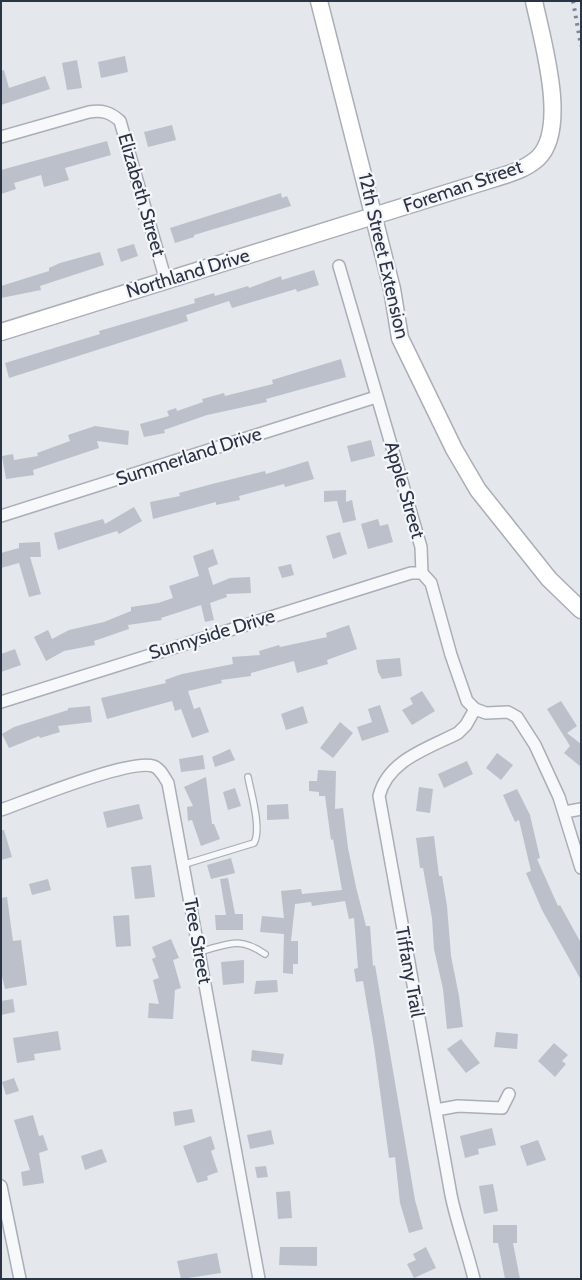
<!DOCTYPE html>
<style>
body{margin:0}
#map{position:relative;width:582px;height:1280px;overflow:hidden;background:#e4e7ec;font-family:Cabin,sans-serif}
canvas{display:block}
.frame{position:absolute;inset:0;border:2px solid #2b3445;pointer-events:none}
</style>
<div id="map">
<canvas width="582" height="1280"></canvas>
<div class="frame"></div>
</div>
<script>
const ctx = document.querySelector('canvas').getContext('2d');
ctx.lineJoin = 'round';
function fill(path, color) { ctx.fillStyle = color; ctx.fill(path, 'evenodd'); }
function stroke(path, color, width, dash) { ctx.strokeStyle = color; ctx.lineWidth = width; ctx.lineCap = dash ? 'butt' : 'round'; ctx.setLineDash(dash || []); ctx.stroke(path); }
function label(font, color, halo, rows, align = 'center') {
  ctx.font = font + ' Cabin,sans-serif'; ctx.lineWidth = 4.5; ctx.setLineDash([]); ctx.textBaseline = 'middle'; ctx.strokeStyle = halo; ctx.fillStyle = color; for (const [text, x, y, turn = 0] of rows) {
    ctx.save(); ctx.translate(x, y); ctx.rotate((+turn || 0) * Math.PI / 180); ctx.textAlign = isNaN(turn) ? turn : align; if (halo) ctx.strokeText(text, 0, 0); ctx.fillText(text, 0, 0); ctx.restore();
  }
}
const building = new Path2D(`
 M125 56 128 72 101 78 98 62Z
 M77 60 82 88 67 90 62 63Z
 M4 70 9 88 45 76 50 89 1 105V71Z
 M172 125 176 140 148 147 144 132Z
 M107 141 111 155 65 168 69 180 44 187 41 175 14 183 16 189 1 194V170Z
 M281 193 282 198 287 196 291 206 194 235V237L175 243 170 228Z
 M134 244 138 256 121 262 117 249Z
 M100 252 104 265 40 286 41 290 1 298V286L49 271V268L60 263Z
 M314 270 319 285 297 292 296 289 232 308 229 301 186 315 188 321 9 378 5 363 100 334 99 331 195 303 194 299 214 293 215 296 248 286 249 288 281 276 282 280Z
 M341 359 346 377 266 399 267 402 207 415 164 430 165 433 144 437 140 424 169 416 167 411 176 408 177 411 203 402 202 399 224 393 225 396 273 384 272 380Z
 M95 426 129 431 128 445 97 441 99 448 33 470 34 475 6 479 2 456 13 454 14 460 38 456 37 453 70 441 68 435Z
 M371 440 375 456 351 462 347 446Z
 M308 461 314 479 285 487 284 484 239 496 240 500 216 505V502L153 519 150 502 180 496 179 493 212 484 265 471 266 474Z
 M346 490V502L352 500 356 520 343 523 337 501 324 502V491Z
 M134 507 142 521 119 534 117 531 58 550 54 533 103 519 105 524Z
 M378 519 380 526 388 524 393 542 368 549 361 524Z
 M340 532 347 554 333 559 326 536Z
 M40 542 41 557H30L41 594 29 597 19 563 1 568V553L19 548V543Z
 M213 549 218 564 208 568 213 585 230 578 250 577 251 593 226 594 227 597 210 603 214 620 205 622 201 605 161 618 162 620 128 625 129 629 94 641 95 645 64 651 46 661 34 637 48 630 52 639 69 630 104 622 131 611V607L158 603 173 598 169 586 199 576 193 556Z
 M291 564 294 575 282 578 278 567Z
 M349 625 357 649 327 660 328 664 297 673 294 661 251 673V676L221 680 222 683 188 691 194 709 200 707 209 732 192 738 181 709 175 711 172 701 107 719 101 698 166 683 165 680 182 674 233 664 232 657 260 655 259 651 279 645 280 647 327 637 326 633Z
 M15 649 21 665 1 672V654Z
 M400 658 402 676 382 679 378 672 376 660Z
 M422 691 435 711 412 725 402 710 413 704 410 698Z
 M561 701 577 726 567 733 581 744V767L564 753 570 746 547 709Z
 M380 705 389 732 362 741 357 727 372 722 368 709Z
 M90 706 92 722 58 726 60 732 40 738 39 736 9 748 2 734 14 727 68 710V708Z
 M303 706 308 723 286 730 281 714Z
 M340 722 353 733 333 758 320 748Z
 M230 749 235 760 215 767 212 757Z
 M497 753 513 765 501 780 486 768Z
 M203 755 205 769 181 772 179 759Z
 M467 761 473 774 444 788 438 774Z
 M318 770 336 771 335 809 343 808 348 848 356 887 366 926H370L373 966 375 965 415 1200 423 1229 409 1233 400 1203 395 1157 389 1158 374 1046 363 981 356 982 354 969 358 968 354 918 349 919 345 901 312 906 311 902 295 904 291 941H298V964H293V974L283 973 284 934 260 932 262 916 284 918 281 891 301 889 302 894 342 890 333 839 331 840 325 796H319V792L309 791V781H317Z
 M206 777 212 824H214L220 839 201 846 192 820 188 821 187 807 193 806 184 787Z
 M419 787 433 789 430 813 416 811Z
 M235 788 241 806 228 810 223 792Z
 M517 789 530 815 540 858 537 859 558 906 560 905 581 943V980L542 910 526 873 531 871 519 820 515 822 503 795Z
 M139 804 143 819 107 828 103 812Z
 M288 804 289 819 267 820V805Z
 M1 830H4L12 857 1 860Z
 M434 836 439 876H442L447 906 451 956 459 996 463 1027 447 1029 443 989 434 949 432 918 423 868H420L416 838Z
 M231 858 235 873 211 879 207 865Z
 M151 865 155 897 135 899 131 867Z
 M228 878 235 914H243V930H216L215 915H226L220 879Z
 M48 879 51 890 32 895 29 884Z
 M7 897 13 941 21 940 27 985 5 989 1 972V898Z
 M129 915 131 946 116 947 113 916Z
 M171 939 179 958 173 960 181 988 175 990 173 1019 148 1018 149 1003 159 1004 153 980 159 978 152 959 156 957 152 947Z
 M244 960V983L223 985 221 962Z
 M277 980 278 992 254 994 256 981Z
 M13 999 15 1012 1 1015V1001Z
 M58 1031 61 1050 34 1054 35 1060 17 1063 13 1038Z
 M496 1032 518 1034 517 1049 494 1047Z
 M461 1039 480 1063 466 1073 447 1049Z
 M554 1043 568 1055 562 1061 566 1064 555 1077 538 1061Z
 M252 1050 284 1054 282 1065 251 1061Z
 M14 1078 19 1091 6 1095 2 1082Z
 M192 1109 195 1122 175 1126 173 1112Z
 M33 1115 39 1136 43 1135 48 1150 39 1153 44 1183 23 1186 21 1172 30 1170 14 1120Z
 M492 1128 496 1145 478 1149 479 1154 465 1158 460 1136Z
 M271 1130 274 1144 250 1149 247 1135Z
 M211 1136 215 1149 211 1151 218 1172 207 1176 208 1180 197 1183 183 1146Z
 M538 1140 546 1160 527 1166 520 1146Z
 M102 1149 107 1162 85 1170 81 1156Z
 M266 1166 268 1177 257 1178 255 1167Z
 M493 1184 498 1211 484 1214 479 1186Z
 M290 1191 292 1218 278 1219 276 1192Z
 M493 1225H517V1243H513L520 1279H505L498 1243H493Z
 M280 1247H317V1266L279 1265Z
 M426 1247 436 1268 414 1278 407 1264 416 1260 413 1254Z
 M217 1253 221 1273 181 1279 177 1261Z`);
const lane = new Path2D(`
 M182 865 254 843C262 829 251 793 248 777
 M199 952C229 944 239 936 265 954`);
const street = new Path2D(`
 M1 137 89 112C102 110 110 112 120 121L166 281
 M339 266 421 547 422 573 431 583 451 655 467 701 475 709 486 713 508 712 517 717 535 745 559 797 581 868
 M1 516 376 397
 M1 702 411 573H422
 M1 810C29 800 129 759 153 766 160 768 164 777 168 783L259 1279
 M565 812 581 809
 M436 1110 458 1106 502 1108 509 1094
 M1 1186 20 1279
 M474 1279C467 1250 457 1224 451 1195L379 796C388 760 427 749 458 733L466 725 475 709`);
const secondary = new Path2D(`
 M319 1 392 289 400 338 454 449 478 490 549 579 581 610
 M1 332 489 180C506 175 525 170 538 158 569 128 542 40 534 1`);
const rail = new Path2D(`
 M573 1 581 46`);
const streetNames = [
 ["Foreman Street",463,187,-19],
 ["Elizabeth Street",141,195,74],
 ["12th Street Extension",383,256,77],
 ["Northland Drive",188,274,-17],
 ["Summerland Drive",189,457,-18],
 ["Apple Street",404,490,74],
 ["Sunnyside Drive",212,635,-17],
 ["Tree Street",197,941,80],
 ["Tiffany Trail",409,972,80]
];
fill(building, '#bbc0ca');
stroke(lane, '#a9aeb7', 8);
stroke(street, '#a9aeb7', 14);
stroke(secondary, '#a9aeb7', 19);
stroke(lane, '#f7f8fa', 5.5);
stroke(street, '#f7f8fa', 11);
stroke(secondary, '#fff', 16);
stroke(rail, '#7d8696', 4, [2.5, 5]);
label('19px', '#2b3445', '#f4f6f9', streetNames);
</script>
